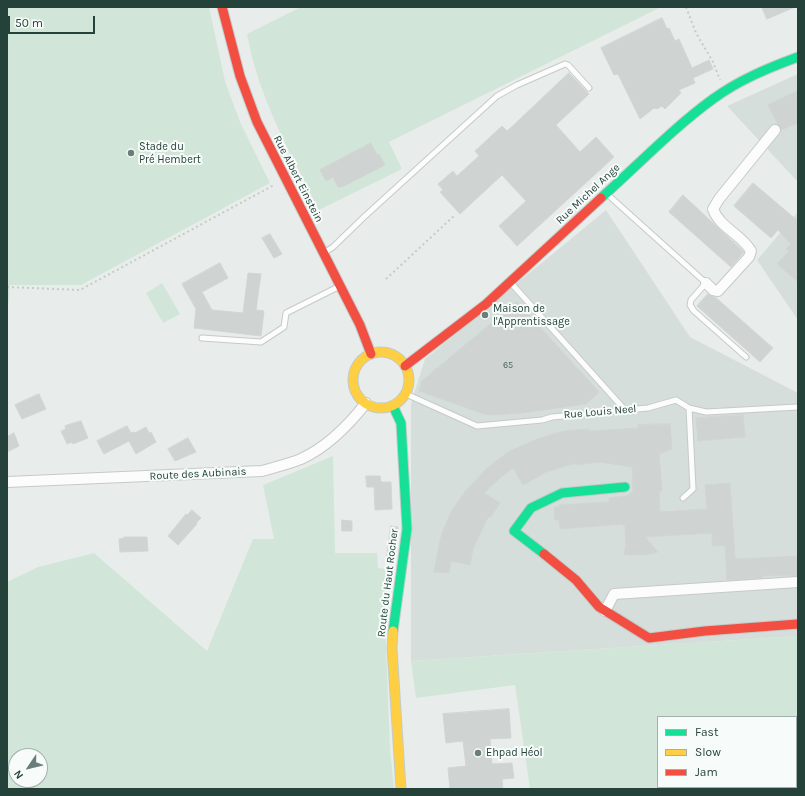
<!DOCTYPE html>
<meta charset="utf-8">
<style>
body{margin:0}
#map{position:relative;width:805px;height:796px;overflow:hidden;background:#e8edeb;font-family:Karla,sans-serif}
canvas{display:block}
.frame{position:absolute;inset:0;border:8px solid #24423a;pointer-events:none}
.legend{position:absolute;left:657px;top:716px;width:140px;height:72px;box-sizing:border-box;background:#f7fbf9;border:1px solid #a3b1ad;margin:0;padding:5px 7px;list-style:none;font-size:12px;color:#24423a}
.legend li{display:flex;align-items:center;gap:8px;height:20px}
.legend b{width:20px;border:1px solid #a3b1ad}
.north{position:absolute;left:8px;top:748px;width:40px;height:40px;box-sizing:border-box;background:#f7fbf9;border:1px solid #a3b1ad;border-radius:50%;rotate:235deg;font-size:11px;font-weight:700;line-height:16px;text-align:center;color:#24423a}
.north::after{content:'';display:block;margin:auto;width:14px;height:18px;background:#697e78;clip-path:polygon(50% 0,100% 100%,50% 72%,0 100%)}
.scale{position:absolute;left:8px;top:16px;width:87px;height:18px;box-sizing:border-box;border:2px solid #24423a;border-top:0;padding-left:5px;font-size:12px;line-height:14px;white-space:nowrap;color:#24423a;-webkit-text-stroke:3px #f7fbf9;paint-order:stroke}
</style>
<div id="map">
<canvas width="805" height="796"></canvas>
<div class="frame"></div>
<ul class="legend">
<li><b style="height:5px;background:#16e098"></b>Fast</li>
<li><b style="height:5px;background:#ffcf43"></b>Slow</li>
<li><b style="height:5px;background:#f24e42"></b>Jam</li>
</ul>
<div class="north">N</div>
<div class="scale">50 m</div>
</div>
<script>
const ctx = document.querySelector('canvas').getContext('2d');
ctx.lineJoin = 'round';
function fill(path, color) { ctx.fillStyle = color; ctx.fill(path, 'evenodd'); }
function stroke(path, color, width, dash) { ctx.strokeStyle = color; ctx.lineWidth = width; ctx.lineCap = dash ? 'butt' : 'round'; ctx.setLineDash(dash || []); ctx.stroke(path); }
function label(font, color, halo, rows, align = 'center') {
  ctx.font = font + ' Karla,sans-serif'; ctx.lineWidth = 4; ctx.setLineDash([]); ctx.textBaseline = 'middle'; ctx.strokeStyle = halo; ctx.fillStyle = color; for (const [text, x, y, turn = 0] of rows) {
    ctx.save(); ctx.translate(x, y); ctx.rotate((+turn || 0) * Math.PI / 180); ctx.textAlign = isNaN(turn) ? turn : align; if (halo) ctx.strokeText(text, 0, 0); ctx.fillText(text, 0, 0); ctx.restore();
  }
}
const built = new Path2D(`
 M798 74V182L727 106Z
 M606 210 690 337 798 393V636L411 661V403L425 359Z
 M798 212V320L757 260Z`);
const green = new Path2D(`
 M7 7H209L225 81 240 122 270 183 81 285H10L7 318Z
 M301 7H661L389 142 402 169 319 210C295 162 268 115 254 64 251 54 249 44 247 34Z
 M162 283 180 314 163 323 146 293Z
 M333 456 335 553H377L378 568 391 570 384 594 390 749 394 789H7V582L38 567 94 553 207 651 253 539H274L263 485ZM16 756H40V780H16Z
 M798 636V789H530L515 685 416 698 411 661ZM658 717H796V787H658Z`);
const building = new Path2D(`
 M762 7H795L767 19Z
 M662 18 667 29 669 28 675 41 679 39 692 68 709 60 713 69 693 78 695 83 679 90 681 93 665 109 662 106 657 109 654 108 640 119 618 74 614 75 601 48Z
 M569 73 589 94 556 125 580 152 596 137 614 157 517 246 499 226 526 201 502 175 460 214 440 192 443 190 438 184 453 171 457 176 479 156 475 151 502 126 507 131Z
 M798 91V123L781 130 768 105Z
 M371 143 377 155 379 154 385 165 342 187H338L333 177 326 181 320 170Z
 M753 183 798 221V282L777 264 789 251 786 249 791 244 778 230 771 238 734 206Z
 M683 195 744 252 731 267 669 212Z
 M270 234 282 254 274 258 262 238Z
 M220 263 228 278 202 292 212 310 243 313 248 273 261 274 256 310 264 311 261 336 194 328 196 309 182 284Z
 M708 294 715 297 773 348 760 362 697 306Z
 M517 302 599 392 586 404 522 413 493 415 484 414 419 391 422 381Z
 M39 394 46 409 22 419 15 405Z
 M743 415 745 437 698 441 696 418Z
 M81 421 88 438 73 444 72 442 67 444 61 431 66 429 65 426Z
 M670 424 672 449 659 454 662 491H659L660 512 707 509 705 485 730 483 735 559 798 556V576H787V575L763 576V578L727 580 725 545 712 546V533L645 537 658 552 645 555H630L624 554 626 544 625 526H623V524L560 529 559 520H555L554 507H559V505L609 502V498L626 496 633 492 632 467 600 462 576 465V463L546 472 523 485 513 468 501 477 484 493 500 503 490 518 488 517 473 549 470 565 451 561 449 573 434 572 439 545 442 533 452 510 465 492 486 469 508 452 537 439 564 431 589 429V431L639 428 638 425Z
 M127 426 131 433 134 432 135 433 146 427 149 433 151 432 156 442 136 454 129 441 104 454 97 441Z
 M14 433 19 446 7 452V437Z
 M188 438 196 452 175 461 168 449Z
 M366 476H380L381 482H391L392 509 375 510 374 487H367Z
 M192 510 201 518 196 523 197 524 178 545 168 536 186 514 187 515Z
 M342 520 352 521V531H342Z
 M391 526 398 527 394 558 387 557Z
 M124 537H147L148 551 120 552 119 539 124 538Z
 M509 709 511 738 490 739 492 764 512 763 514 778 502 779 503 789H450L448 768 466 766 463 741 446 743 443 714Z`);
const path = new Path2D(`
 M686 7 696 33 713 62 720 80
 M386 279 455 215
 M7 287 80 290 274 185`);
const lane = new Path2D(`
 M607 194 706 283 691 300 690 305 694 311 746 357
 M324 253 333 247 364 217 497 96 517 85 565 64 568 65 589 88
 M511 283 625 410
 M202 338 261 342 284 327 286 313 338 287
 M406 394 477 426 542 420 552 417 648 408 676 400 689 408 706 412 798 407
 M683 498 693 489 689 408`);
const street = new Path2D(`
 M706 283 713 290 718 291 749 257 751 251C742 235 719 227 713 209L719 199 775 130
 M7 482 262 471C275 467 289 464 301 459 327 447 348 426 366 403
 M605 611 614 594 798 582`);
const fast = new Path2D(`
 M601 198C638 165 673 128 713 99 739 80 768 68 798 57
 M544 554 514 531 531 508 562 493 625 487
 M393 631 407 529 401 423 393 406`);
const slow = new Path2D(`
 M353 380a28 28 0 1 1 56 0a28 28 0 1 1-56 0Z
 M393 631 392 648 401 789`);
const jam = new Path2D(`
 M222 7 240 76 257 122 360 325 371 354
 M405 366 486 304 601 198
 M544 554 576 580 599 607 649 638 705 631 798 624`);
const markers = [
 [131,153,4,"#697e78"],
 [485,315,4,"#697e78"],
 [478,753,4,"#697e78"]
];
const numberNames = [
 ["65",508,365]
];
const poiNames = [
 ["Stade du",139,147],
 ["Pré Hembert",139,160],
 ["Maison de",493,309],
 ["l'Apprentissage",493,322],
 ["Ehpad Héol",486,753]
];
const streetNames = [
 ["Rue Albert Einstein",298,179,63],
 ["Rue Michel Ange",588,194,-43],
 ["Rue Louis Neel",600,412,-5],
 ["Route des Aubinais",198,474,-3],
 ["Route du Haut Rocher",388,583,-83]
];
fill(built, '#d6dedb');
fill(green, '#d1e6d8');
fill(building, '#cfd4d2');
stroke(building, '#d1d6d4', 1);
stroke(lane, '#c5cac8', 7);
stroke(street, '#c5cac8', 12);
stroke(fast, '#c3cbc8', 11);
stroke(slow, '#c3cbc8', 11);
stroke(jam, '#c3cbc8', 11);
stroke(path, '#c3ccca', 2, [2, 3]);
stroke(lane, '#fcfcfc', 5);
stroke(street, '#fcfcfc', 10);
stroke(fast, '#16e098', 9);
stroke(slow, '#ffcf43', 9);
stroke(jam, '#f24e42', 9);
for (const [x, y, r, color] of markers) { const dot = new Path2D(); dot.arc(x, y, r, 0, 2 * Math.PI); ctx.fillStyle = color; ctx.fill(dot); stroke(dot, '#f7fbf9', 1.5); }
label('9px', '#506761', null, numberNames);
label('11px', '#24423a', '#f7fbf9', poiNames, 'left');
label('11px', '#24423a', '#f7fbf9', streetNames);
</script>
